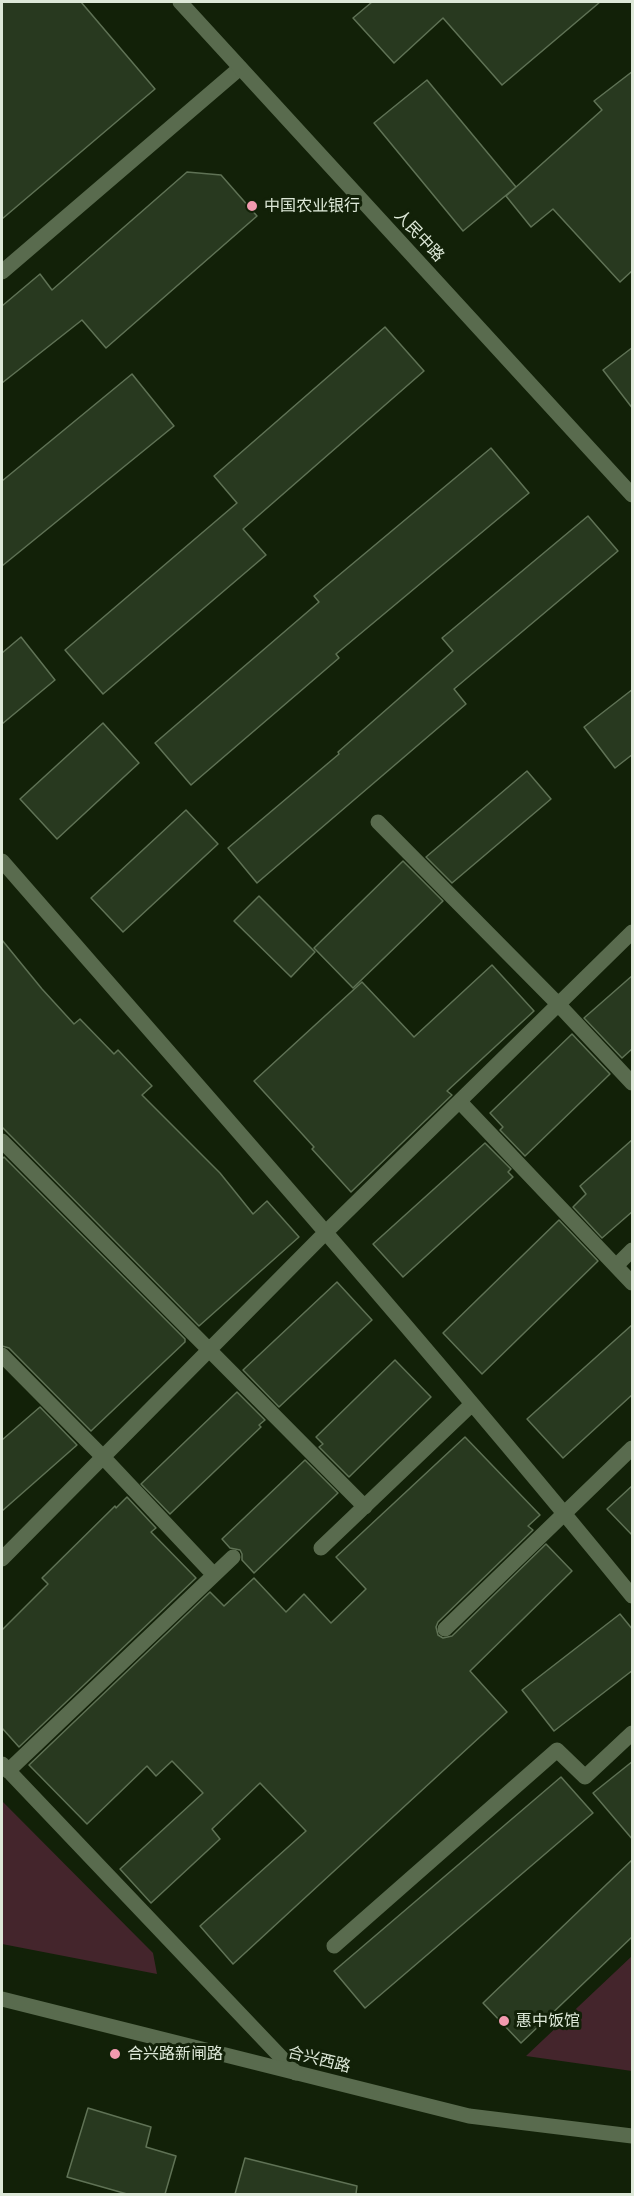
<!DOCTYPE html>
<meta charset="utf-8">
<style>
body{margin:0}
#map{position:relative;width:634px;height:2196px;overflow:hidden;background:#122108;font-family:"Libre Baskerville",serif}
canvas{display:block}
.frame{position:absolute;inset:0;border:3px solid #dde8d8;pointer-events:none}
</style>
<div id="map">
<canvas width="634" height="2196"></canvas>
<div class="frame"></div>
</div>
<script>
const ctx = document.querySelector('canvas').getContext('2d');
ctx.lineJoin = 'round';
function fill(path, color) { ctx.fillStyle = color; ctx.fill(path, 'evenodd'); }
function stroke(path, color, width, dash) { ctx.strokeStyle = color; ctx.lineWidth = width; ctx.lineCap = dash ? 'butt' : 'round'; ctx.setLineDash(dash || []); ctx.stroke(path); }
function label(font, color, halo, rows, align = 'center') {
  ctx.font = font + ' "Libre Baskerville","Noto Sans SC",serif'; ctx.lineWidth = 6; ctx.setLineDash([]); ctx.textBaseline = 'middle'; ctx.strokeStyle = halo; ctx.fillStyle = color; for (const [text, x, y, turn = 0] of rows) {
    ctx.save(); ctx.translate(x, y); ctx.rotate((+turn || 0) * Math.PI / 180); ctx.textAlign = isNaN(turn) ? turn : align; if (halo) ctx.strokeText(text, 0, 0); ctx.fillText(text, 0, 0); ctx.restore();
  }
}
const green = new Path2D(`
 M2 1801 153 1953 157 1974 2 1944Z
 M632 1956V2071L526 2056Z`);
const building = new Path2D(`
 M2 2H81L155 89 2 219Z
 M372 2H600L502 85 443 18 394 63 353 18Z
 M633 71V270L620 282 553 209 531 227 506 196 602 110 594 101Z
 M427 80 516 187 463 231 374 123Z
 M187 172 221 175 257 216 106 348 82 320 2 383V306L40 274 52 290Z
 M385 327 424 371 243 529 266 555 103 694 65 650 237 503 214 476Z
 M633 347V409L603 370Z
 M132 374 174 426 2 566V481Z
 M491 448 529 493 336 654 339 658 191 785 155 743 319 602 314 596Z
 M588 516 618 551 454 689 466 704 257 883 228 848 339 754 338 752 453 651 442 638Z
 M21 637 55 680 2 724V653Z
 M633 689V754L615 768 584 727Z
 M103 723 139 763 57 839 20 799Z
 M527 771 551 799 452 883 426 857Z
 M186 810 218 844 123 932 91 898Z
 M403 861 443 901 353 988 314 948Z
 M259 896 315 952 291 977 234 921Z
 M2 940 42 989 74 1024 80 1019 114 1054 118 1050 152 1086 142 1095 220 1173 253 1214 267 1201 299 1237 199 1326 2 1127Z
 M492 965 534 1011 447 1091 452 1095 351 1192 312 1149 314 1147 254 1081 362 982 414 1037Z
 M633 975V1048L622 1058 584 1018Z
 M572 1034 610 1074 525 1156 500 1130 503 1127 490 1113Z
 M633 1139V1211L602 1238 573 1207 586 1194 580 1186Z
 M485 1143 511 1169 508 1172 513 1177 403 1277 373 1244Z
 M4 1157 185 1339V1342L91 1431 9 1348 2 1346V1159Z
 M559 1220 598 1261 482 1374 443 1333Z
 M337 1282 372 1320 279 1407 243 1370Z
 M633 1324V1394L563 1458 527 1419Z
 M395 1360 431 1397 349 1477 319 1447 323 1444 316 1437Z
 M237 1392 265 1420 259 1425 261 1427 170 1514 141 1484Z
 M40 1407 77 1445 2 1511V1440Z
 M465 1437 540 1515 528 1526 533 1530 438 1622 436 1627 438 1635 443 1638 452 1636 546 1544 572 1571 470 1671 507 1712 233 1964 200 1926 306 1831 260 1783 212 1829 220 1839 151 1903 120 1869 203 1793 172 1761 156 1776 147 1766 87 1824 29 1765 210 1592 224 1606 254 1578 286 1612 304 1594 331 1623 366 1589 336 1557Z
 M305 1460 338 1493 254 1573 242 1560V1554L240 1550 230 1548 222 1539Z
 M633 1485V1536L607 1509Z
 M127 1497 156 1528 151 1532 196 1578 19 1747 2 1728V1630L48 1584 42 1578 115 1506 116 1508Z
 M620 1614 633 1630V1670L554 1731 522 1690Z
 M633 1761V1840L593 1793Z
 M561 1777 593 1813 365 2008 334 1971Z
 M633 1859V1936L521 2043 483 2003Z
 M88 2108 151 2127 146 2147 176 2156 165 2194H127L67 2177Z
 M245 2158 357 2186 356 2194H235Z`);
const minor = new Path2D(`
 M2 272 240 68
 M378 822 558 1004 632 1083
 M2 861C214 1104 428 1346 632 1596
 M460 1102 632 1283
 M2 1141 365 1507
 M616 1266 632 1250
 M2 1355 103 1457 214 1575
 M321 1548 472 1404
 M2 1559 326 1232 632 932
 M445 1629 632 1448
 M2 1764 296 2073
 M8 1771 233 1557
 M334 1946 557 1750 585 1777 632 1733`);
const tertiary = new Path2D(`
 M180 2 632 495
 M2 1999 469 2116 632 2136`);
const markers = [
 [252,206,6,"#f29aaf"],
 [504,2021,6,"#f29aaf"],
 [115,2054,6,"#f29aaf"]
];
const poiNames = [
 ["中国农业银行",264,206],
 ["惠中饭馆",516,2021],
 ["合兴路新闸路",127,2054]
];
const streetNames = [
 ["人民中路",419,236,47],
 ["合兴西路",319,2060,14]
];
fill(green, '#44252c');
fill(building, '#28391f');
stroke(building, '#5f7255', 1.5);
stroke(minor, '#596b4e', 15);
stroke(tertiary, '#596b4e', 15);
for (const [x, y, r, color] of markers) { const dot = new Path2D(); dot.arc(x, y, r, 0, 2 * Math.PI); ctx.fillStyle = color; ctx.fill(dot); stroke(dot, '#122108', 2); }
label('16px', '#dde8d8', '#122108', poiNames, 'left');
label('16px', '#dde8d8', '#122108', streetNames);
</script>
